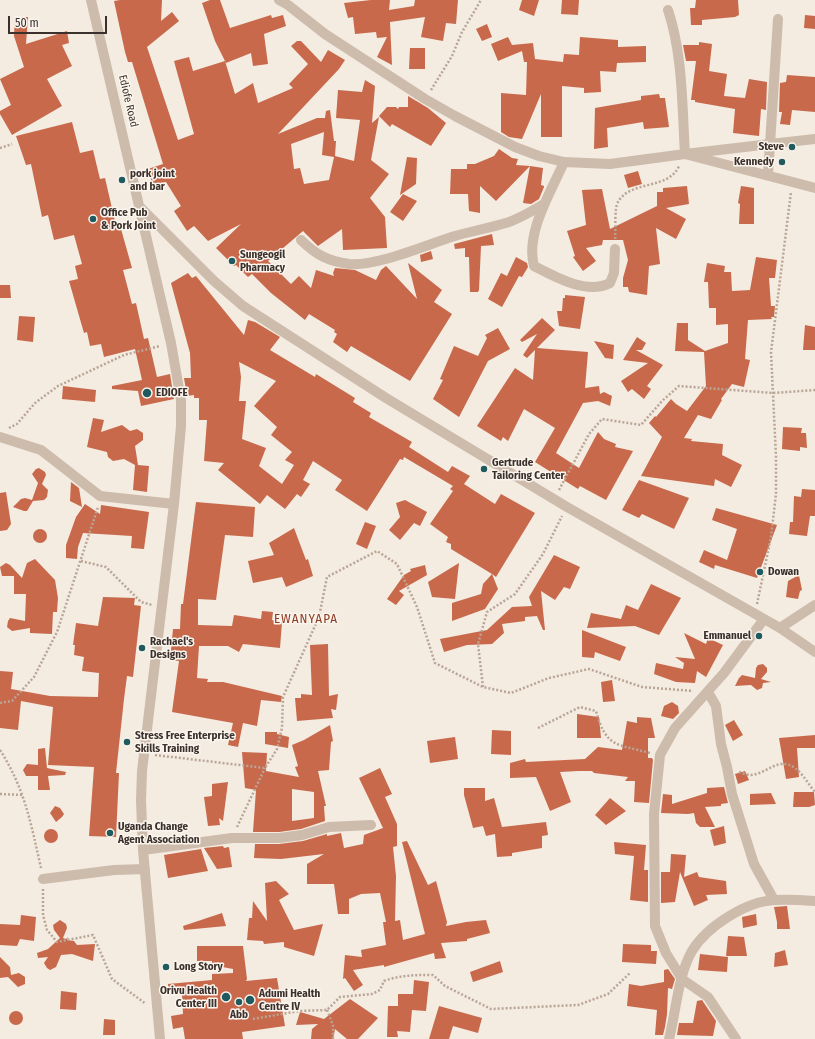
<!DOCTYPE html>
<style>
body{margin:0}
#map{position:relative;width:815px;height:1039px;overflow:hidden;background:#f4ebe1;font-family:"Fira Sans Condensed",sans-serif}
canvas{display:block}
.scale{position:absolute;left:8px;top:16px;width:99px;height:18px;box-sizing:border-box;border:2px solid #3b302b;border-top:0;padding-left:5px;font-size:12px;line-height:14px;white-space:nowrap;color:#3b302b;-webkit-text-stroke:3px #fbf5ee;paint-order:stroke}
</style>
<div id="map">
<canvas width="815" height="1039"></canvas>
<div class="scale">50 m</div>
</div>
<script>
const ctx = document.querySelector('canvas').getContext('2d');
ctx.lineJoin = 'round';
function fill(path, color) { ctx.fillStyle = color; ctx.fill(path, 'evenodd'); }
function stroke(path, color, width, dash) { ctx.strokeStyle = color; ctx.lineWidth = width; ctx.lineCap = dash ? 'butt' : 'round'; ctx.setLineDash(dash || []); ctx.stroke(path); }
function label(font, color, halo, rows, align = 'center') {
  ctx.font = font + ' "Fira Sans Condensed",sans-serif'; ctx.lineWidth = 3; ctx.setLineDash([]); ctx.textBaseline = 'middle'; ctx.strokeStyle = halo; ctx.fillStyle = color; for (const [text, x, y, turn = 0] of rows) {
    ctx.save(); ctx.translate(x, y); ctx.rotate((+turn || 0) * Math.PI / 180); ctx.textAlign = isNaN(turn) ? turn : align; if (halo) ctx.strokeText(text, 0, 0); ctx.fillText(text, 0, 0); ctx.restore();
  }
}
const building = new Path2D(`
 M120 0H162L161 21 172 12 179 21 147 47 178 140 194 134 174 61 189 57 193 71 225 61 235 94 253 83 258 103 293 88 289 84 308 64 291 46 297 41H301L321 62 328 50 345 60 339 69 278 134 317 118H325L326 111 330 110 334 141H336L335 156 354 161 360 120 336 118 338 90 362 92 365 80 375 86 372 123 379 117 371 160 389 174 370 198 385 217 387 248 343 250 342 229 318 246 303 231 268 261 291 284 299 276 311 288 316 270 334 276 333 273 335 268 355 270 376 280 381 270 386 266 417 299 408 263 442 290 434 302 452 314 410 381 351 346 347 352 333 342 337 334 334 332 335 330 309 314 305 320 271 293 252 274 248 277 236 265 234 266 216 248 241 224 208 241 194 226 187 231 174 211 181 206 166 182 153 186 148 169 163 164 132 62H128L125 52 114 1ZM324 132 322 155 334 157 329 180 304 184 300 168 294 169 291 144Z
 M210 0H220L230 28 271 15 272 18 283 15 286 26 264 34 268 64 253 66 251 53 226 63 215 41 202 3Z
 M371 0H390L389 10 414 6 415 0H458L456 24 446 23 443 41 421 37 425 17 390 22 392 65 377 57 387 37 377 38 376 32 355 34 353 17 348 18 344 3Z
 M522 0H539L534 16 519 10Z
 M562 0H579L578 15 561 14Z
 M696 0H738L739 15 735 17 702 20V25H691L690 8H695Z
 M805 15 815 16V29L804 28Z
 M15 17H28L26 44 67 31 69 43 62 45 72 66 47 79 62 106 12 135 0 114V111L11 105 0 79 24 67 14 36Z
 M487 24 492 37 482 41 476 29Z
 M508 37 512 45 533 43 535 59 563 62 564 54 579 55 580 37 618 40V47L646 46V62L617 63 616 72 600 71 601 92 584 93V88L562 86V137H541V94L522 139 509 137 501 132V93L526 95 527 62H524L522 51 498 61 491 44Z
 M699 42 712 44 709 71 727 74 724 96 745 98 749 79 767 82 766 110 761 109 759 136 733 133 735 109 695 102V100H691L696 61H686L683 45H699Z
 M410 48H425V69H409Z
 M787 75 815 77V112L792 110 790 125 780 124 782 112H779L780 83 786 82Z
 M659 94 660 98H665L669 127 644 129 643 122 607 128 608 147 594 149 595 108 641 100V96Z
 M408 96 428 108 446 123 431 146 392 124 390 127 379 116 387 107H396L398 109 399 107H408Z
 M72 122 80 153 93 150 100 179 105 178 117 230 121 229 132 268 123 270 132 304 136 303 144 339 148 338 157 377 170 374 174 399 141 406 138 391 112 389V386L142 380 135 349 104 357 101 344 90 346 87 332 84 333 69 281 78 279 75 266 82 264 74 235 54 240 48 215 42 217 31 164 26 165 16 136Z
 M499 149 512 158 518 159 516 165 530 166 496 201 480 186V213L469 211 468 194H450L451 169H467V164H475L494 156Z
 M407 157 417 158 416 184 400 195Z
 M530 166 543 168 541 185 544 186V187L539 199 531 204 523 203Z
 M638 171 642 184 628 188 624 175Z
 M687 186 689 204 666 208 686 219 676 239 656 228 660 264 649 266 647 295 629 292 628 287H623V278L628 260 623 240H603L602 245 586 248 596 261 583 271 573 257 575 256 567 231 586 225 582 190 602 189 610 229 657 206V192H663V188Z
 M741 186 754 188V224H739L740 204 738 203Z
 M403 194 417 201 403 221 390 212Z
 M492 234 494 245 481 246 479 290 478 292H470L469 257H465V248L455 249 454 244Z
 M431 251 433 259 421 262 420 255Z
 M516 257 527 263 528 267 522 277 519 276 502 307 488 299 501 273 507 276Z
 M756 257 777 260 775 278H769L771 306H775L774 317H771L772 319 748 320 745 359 750 360 744 387 732 384 721 399 722 400 711 419 698 415 684 438 692 439 691 441 723 444 722 455 742 465 731 487 715 479 714 486 641 476 662 437 649 423 655 416 656 417 671 399 676 404 687 411 706 386 704 352 675 351 677 323H688V340L705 351 728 343V324L716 325V308H709L708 282H704L707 263 725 266 724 272H731L732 291 750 290Z
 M188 273 192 278 196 276 244 335 248 320 255 322 280 337 270 350 315 377 316 374 355 398 353 402 371 413 369 417 412 442 409 447 448 472 452 466 470 476 464 484 495 504 501 494 535 513 496 577 492 574 498 589 485 609 452 621V603L481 594 483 584 492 574 451 549V544L446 542 448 537 430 524 453 491 450 489 453 486 404 457 403 460 400 459 367 511 335 490 342 480 313 461 303 480 310 484 301 497 297 494 285 509 267 495 260 504 218 470 224 463 204 461 207 420H199V398H194V395L187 396 184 378H191L190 353 171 283ZM239 362 276 381 254 406 277 427 271 435 292 452 285 460 294 465 282 484 259 466 266 448 242 439 246 401H239L241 377Z
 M0 285H10L11 298H0Z
 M565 295 585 297 580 329 559 326 557 311H562L563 298H565Z
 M19 316 35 317 33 342 17 340Z
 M542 318 555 330 537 348 588 352 585 388 599 386 600 394 604 392 612 396 610 406 598 401 583 403 556 453 579 468 598 432 604 439 616 444 615 447 633 451 606 500 580 486 578 489 535 462 555 428 524 409 508 441 503 437 501 441 477 426 515 368 533 380 535 350 527 358 523 355 537 334 522 342 520 340Z
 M805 325 815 327V350H803Z
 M498 328 510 349 488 361 459 417 433 399 443 380 440 379 454 346 478 356 487 338 485 335Z
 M637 337 646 343 642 350H636L663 365 647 386 651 389 644 399 632 389 628 392 621 381 648 363 623 360Z
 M594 341 614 345 613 359 605 358Z
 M63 386 96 390 95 402 62 399Z
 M93 418 104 420 101 432 122 425 130 431 137 429 143 433V440L135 446 138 465 149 466 147 492 133 490 135 465 124 459 113 461 108 457 107 452 87 447Z
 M783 427 802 428 801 433H806L807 448 800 447V451L782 449Z
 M39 468 45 472 46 475 42 484 48 490 47 497 44 500 33 501 27 511H24L13 507 21 499 25 498 32 500 38 483 32 474 36 469Z
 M639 480 689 498 674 529 642 514 639 518 622 510Z
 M71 482 79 488 82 507 70 501Z
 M802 489 815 490V516H810L807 536 789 534 790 522H793L794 496 801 497Z
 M6 492 11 524 7 530 0 531V493Z
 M405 500 427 512 420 526 414 523 400 540 389 530 400 517 396 503Z
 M196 502 255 507 253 537 225 535 216 600 198 599V625L232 626 234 615 261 619 262 611 273 612 272 620 282 622 280 648 243 644 239 652 228 646H199L197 678 208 679 207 682H223L282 696 281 702 261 700 257 726 243 723 238 747 228 745 233 723 172 712 179 661 170 660 173 629H180L181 604H183Z
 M85 504 100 514 101 505 149 512 144 549 131 548 132 536 83 533 78 547 77 559 66 558V545L76 517Z
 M716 508 777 525 757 578 715 565 714 569 699 562 704 550 727 560 737 529 712 520Z
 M365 522 376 526 367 549 356 544Z
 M294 528 306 560 308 559 313 576 286 587 282 577 253 583 248 561 274 555 269 543Z
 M33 536a7 7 0 1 1 14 0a7 7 0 1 1-14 0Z
 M554 555 580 567 570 589 564 587 555 600 541 591 545 630H543L537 616 525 617V621L502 624 504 633 492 644 467 645 444 652 440 639 487 630 512 607 532 606 529 597Z
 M35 559 55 580 58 598 57 612H53L52 634 30 633V628L12 631 7 627 8 621 10 618 25 621 26 594H14V576H2L0 567 6 563 10 565 22 578 27 563Z
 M459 563 455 599 432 597 428 582Z
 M425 565 427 575 399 591 404 595 396 605 387 599 404 575 411 571 410 569Z
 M799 575 802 590 800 591 798 599 786 597 788 581Z
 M651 584 681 598 659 635 635 626 587 628 591 613 621 619 626 605 638 610Z
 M103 597 135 598 134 605 141 606 133 677 127 676 124 699 116 773H119L116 837 89 836 94 767 48 765 53 707 21 701 18 730 0 728V671L13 672 11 689 50 696 98 697 99 673 82 671 84 657 74 655 75 645H73L76 623 98 626Z
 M582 630 626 647 620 661 595 652 594 658 582 657Z
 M684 633 706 644 708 638 723 645 706 677 697 671 695 683 676 682 654 674 656 663 683 669 684 663 675 657 695 659Z
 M328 644 329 696 338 694 336 710 331 709 333 718 297 721 295 698H301V694L312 695 310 645Z
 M763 664 767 668V672L761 679 771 682 763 683 762 688 757 690 751 685 735 686 739 678 742 675 755 678 756 668 758 665Z
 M612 680 615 701 603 702 601 682Z
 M672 702 678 706 679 713 673 719 661 716 664 706Z
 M577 714 599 717 601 738H577Z
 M637 717 651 718 655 738H648V758H652L653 760 649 803 634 802 635 781H625L628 777 594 773 592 771H578L560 772 571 802 550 811 536 777 510 778V763L525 759 526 762 585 759 598 747 622 750 627 721 637 723Z
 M734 720 743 735 733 741 725 725Z
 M330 725 333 741 331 742 329 770 318 771 326 806H324L325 821 301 829 279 832H253L256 790 245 788 242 752 267 753 266 771 299 777 295 767 298 766 292 745 304 740ZM292 789 314 792V818L292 821Z
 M492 730 511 731V755L491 754Z
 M265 732H277V734L289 737 288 748 265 744Z
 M815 735V748H797L799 777 786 779 779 738Z
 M455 737 458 759 430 763 427 741Z
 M45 748 47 768 66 772 65 775 48 776 50 790H38V776H26L23 770 27 764 38 765V749Z
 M380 768 392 794 385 797 397 824V846L393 847 396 876 395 921 400 920 403 940 425 934 402 842 407 841 428 885 436 881 447 922 446 926 466 922 486 920 490 933 467 939V941L441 943 446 958 435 959 434 953 384 967V965L353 970 363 985 354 991 345 978 343 979 345 955 362 957 361 950 386 945 383 922H386L380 893 361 894 349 899V914H338L334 884H307V864L324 854 281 859 254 858 255 844H279L303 841 327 834V836L341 833 344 848 363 844 364 835 383 828 359 778Z
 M745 771 749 780 738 784 735 774Z
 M228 782 223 821 219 818 220 825 208 826 204 797 212 796V784Z
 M724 787 728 803 721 804V806L705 807 715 827H700L696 823 694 813 688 814 661 813 663 794 672 795V804L707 793V788Z
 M464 788H485V801L494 798 502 827 546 822 548 835 542 836V848L512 853V856L497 857 495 834 486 836 483 826 473 828 464 795Z
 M794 792H814L815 805 809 807H793Z
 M771 793 776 804 750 805V794Z
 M610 798 626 811 606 825 595 815Z
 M55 806 60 808 64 814 62 817 56 822 50 813Z
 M724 826 726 843 714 846 710 830Z
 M44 836a7 7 0 1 1 14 0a7 7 0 1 1-14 0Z
 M614 842 646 845 644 870H648V902L630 900 634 856 615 854Z
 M223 846 224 848 229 847 232 867 217 869 204 848Z
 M201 849 208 871 168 878 164 855Z
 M671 854 686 855 684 877 697 872 699 877 726 881 727 894 706 895 708 900 694 906 680 872 675 902 661 903V872H670Z
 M276 881 289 894 279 900 294 930 323 924 314 956 284 947V942L264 944 263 941 247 940 249 918H252L253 901 267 921 265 883Z
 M787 906 790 929H777V922L774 907Z
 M222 913 226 926 184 930 183 926Z
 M756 914 757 925 743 928 742 917Z
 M21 915 36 917 34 941 20 939 17 946 0 945V924L20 925Z
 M60 920 66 924 67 928 63 938 66 939 68 937 67 940 74 941 77 945 95 944 93 961 72 954 61 955 56 967 50 970 47 968 44 963 48 957 38 958 37 953 48 949 60 938 54 930 53 925Z
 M728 936 744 937 747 956H726Z
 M623 944 651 945V951H657L656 964 622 962Z
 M197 946H243L247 979 246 981 277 978 285 1026 242 1032 243 1039H185L183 1027 173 1029 171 1016 183 1014 182 994 169 995 168 984 212 980V974L233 973V969L212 965V961H197Z
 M785 950 788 965 774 967 775 953Z
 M700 954 728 957 727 972 698 970Z
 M0 957 10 967 11 975 19 973 25 977V984L18 987 8 977 0 978Z
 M500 961 503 972 473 982 470 972Z
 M668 969 675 979 672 989 668 988 667 1014 665 1027 663 1035H655L657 1010 627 1006 629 984 641 986 664 982V970Z
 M414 980 429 982 426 1011 412 1010 410 1032 397 1031 398 1037H387L388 1006H398V994H413Z
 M61 991 77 993 76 1010 60 1009Z
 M350 999 378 1018 358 1039H347L335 1029 333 1039H311L312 1029 318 1024 296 1025 300 1012 324 1019Z
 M702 1000 716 1021 713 1036 677 1035 679 1023H693L697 1001Z
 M439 1006 482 1018 478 1033 453 1026 449 1039H429Z
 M9 1018a7 7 0 1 1 14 0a7 7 0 1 1-14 0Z
 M104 1019 115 1020V1035H103Z`);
const path = new Path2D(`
 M431 90 452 56 462 32 481 0
 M0 148 12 144
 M615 239C616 231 614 208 618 202 630 180 669 190 679 166
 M9 428 17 424 35 403 58 386 124 355 160 346
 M559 490 589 434 602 419 641 425 662 401 679 386 773 393 815 390
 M81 561 106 567 141 602 152 605
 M757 604 771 537 776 494V457L771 352 791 192
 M483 687 478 644 487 612 515 594 543 554 562 516
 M0 703 12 701 34 677 57 632 98 507
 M538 728 580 707 596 711C606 748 617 744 650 753
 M0 750C25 789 31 824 41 868
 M155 755 265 768 277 749 282 728 283 697 319 617 327 577 377 551 397 564 417 607 435 663 483 687 511 693 549 678 589 669 642 687 693 691
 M739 772C742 773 747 775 751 775 767 774 778 756 795 768 803 774 809 785 815 792
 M0 794 23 795
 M237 827 265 768
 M43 889V915L47 930 57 942 93 935 112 979 146 1004
 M327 1010 333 1025V1039
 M253 1019 299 1011 327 1010 340 997 372 994 380 990 384 981C400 975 416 975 433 975L445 986 491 1009 578 1005 608 994 630 973`);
const minor = new Path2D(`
 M91 0 171 343 181 400V426L174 504 142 771 141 800 143 850 160 1039
 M279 0 288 5 325 34 425 99 455 116 515 147 539 156 564 162 610 164 685 154 815 188
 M668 10C683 55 682 106 685 154L770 144 778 19
 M564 162C551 192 525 233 534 266 555 277 587 295 610 283L614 273 615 249
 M768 174 770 144 815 139
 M141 208 214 281 243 306 386 398 567 507 780 628 815 652
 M301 240C316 255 328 261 349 264 376 267 428 244 455 236 472 231 489 228 506 223 519 219 532 211 544 204
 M0 437 41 450 100 496 174 504
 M780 628 815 605
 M708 692 716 706 721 744 727 767 732 794 754 864 774 900
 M143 850 232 838H279L302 835 329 827 371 825
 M43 879 114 870 145 869
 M669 1039C676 1012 678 975 692 951 707 926 747 901 775 900 788 899 802 900 815 901
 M736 1039 708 997 682 979 666 953 655 926 654 814 660 755 675 728 724 673 764 619`);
const markers = [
 [792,147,4,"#1f5a5e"],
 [782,162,4,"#1f5a5e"],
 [122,180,4,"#1f5a5e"],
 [93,219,4,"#1f5a5e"],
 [232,261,4,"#1f5a5e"],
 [147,393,5,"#1f5a5e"],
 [484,469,4,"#1f5a5e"],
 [760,572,4,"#1f5a5e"],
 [759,636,4,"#1f5a5e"],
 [142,648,4,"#1f5a5e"],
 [127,742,4,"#1f5a5e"],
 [110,833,4,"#1f5a5e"],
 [166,967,4,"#1f5a5e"],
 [226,997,5,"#1f5a5e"],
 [250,1000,5,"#1f5a5e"],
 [239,1002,4,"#1f5a5e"]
];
const streetNames = [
 ["Ediofe Road",128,101,77]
];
const poiNames = [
 ["Steve",784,147,"right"],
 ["Kennedy",774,162,"right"],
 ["pork joint",130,174],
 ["and bar",130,187],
 ["Office Pub",101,213],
 ["& Pork Joint",101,226],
 ["Sungeogil",240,255],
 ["Pharmacy",240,268],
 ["EDIOFE",156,393],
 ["Gertrude",492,463],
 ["Tailoring Center",492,476],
 ["Dowan",768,572],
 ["Emmanuel",751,636,"right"],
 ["Rachael's",150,642],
 ["Designs",150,655],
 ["Stress Free Enterprise",135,736],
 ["Skills Training",135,749],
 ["Uganda Change",118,827],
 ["Agent Association",118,840],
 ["Long Story",174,967],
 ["Orivu Health",217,991,"right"],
 ["Center III",217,1004,"right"],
 ["Adumi Health",259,994],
 ["Centre IV",259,1007],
 ["Abb",239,1015,"center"]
];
const quarterNames = [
 ["EWANYAPA",306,619]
];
fill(building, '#c8694b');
stroke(path, '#b9a596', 2.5, [2, 2]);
stroke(minor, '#cdbbac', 10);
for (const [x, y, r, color] of markers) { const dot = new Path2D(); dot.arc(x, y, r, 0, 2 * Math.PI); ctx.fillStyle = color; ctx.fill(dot); stroke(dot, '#fbf5ee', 1.5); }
label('11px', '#3b302b', '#fbf5ee', streetNames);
label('bold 11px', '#3b302b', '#fbf5ee', poiNames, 'left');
ctx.letterSpacing = '1px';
label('13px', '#8c3b22', '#fbf5ee', quarterNames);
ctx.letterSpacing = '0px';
</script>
